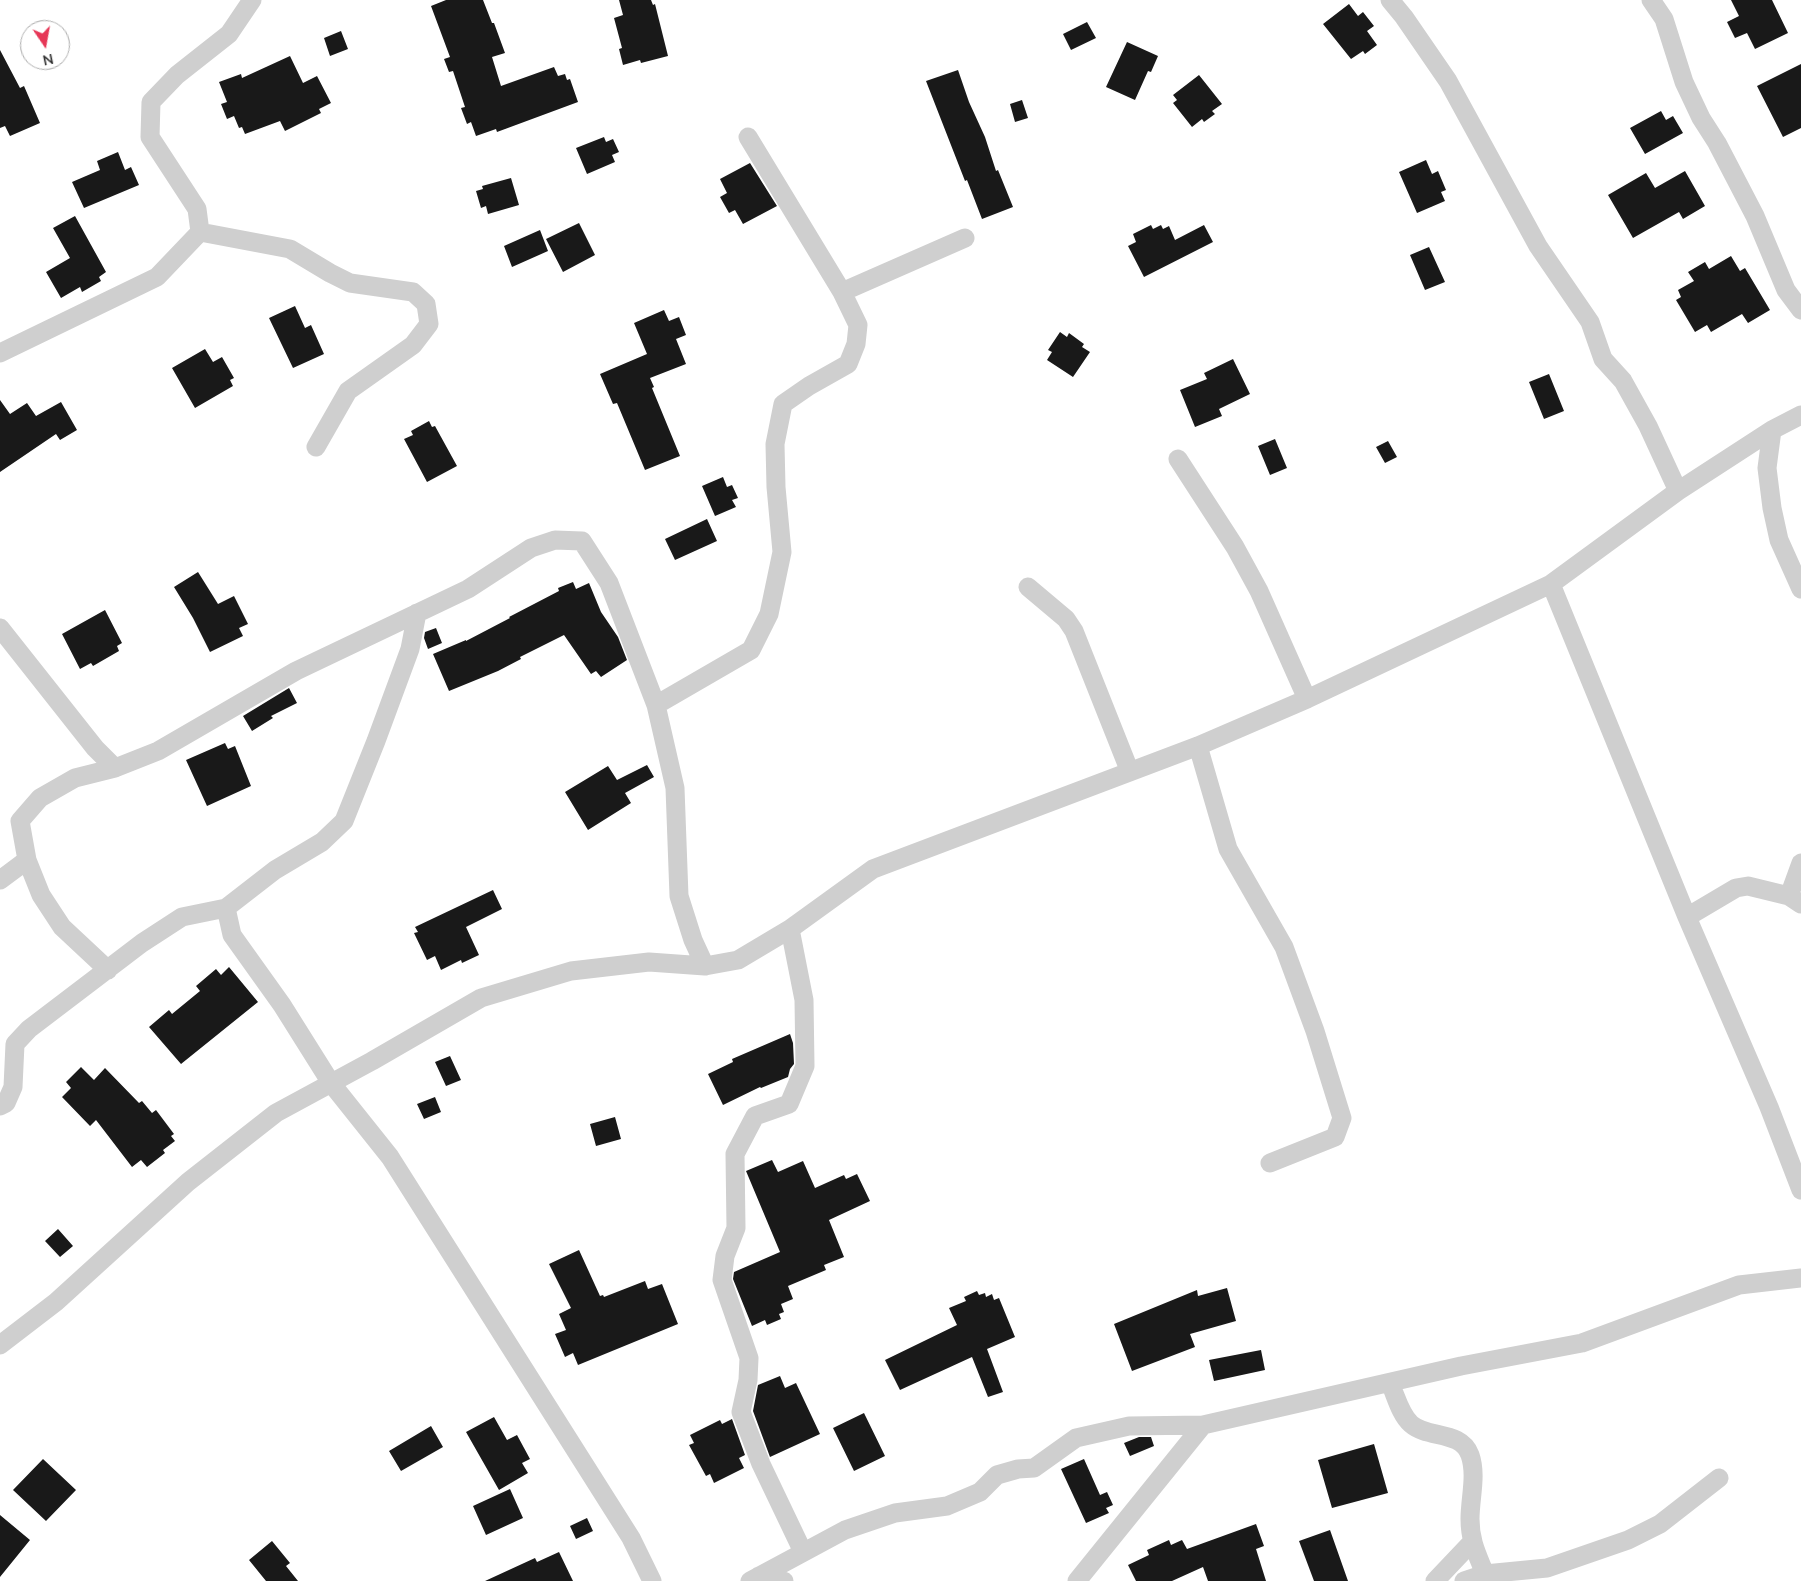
<!DOCTYPE html>
<style>
body{margin:0}
#map{position:relative;width:1801px;height:1581px;overflow:hidden;background:#fff;font-family:"Nunito Sans",sans-serif}
canvas{display:block}
.north{position:absolute;left:20px;top:20px;width:50px;height:50px;box-sizing:border-box;background:#fff;border:1px solid #adadad;border-radius:50%;rotate:168deg;font-size:14px;font-weight:700;line-height:20px;text-align:center;color:#323232}
.north::after{content:'';display:block;margin:auto;width:18px;height:22px;background:#e63757;clip-path:polygon(50% 0,100% 100%,50% 72%,0 100%)}
</style>
<div id="map">
<canvas width="1801" height="1581"></canvas>
<div class="north">N</div>
</div>
<script>
const ctx = document.querySelector('canvas').getContext('2d');
ctx.lineJoin = 'round';
function fill(path, color) { ctx.fillStyle = color; ctx.fill(path, 'evenodd'); }
function stroke(path, color, width, dash) { ctx.strokeStyle = color; ctx.lineWidth = width; ctx.lineCap = dash ? 'butt' : 'round'; ctx.setLineDash(dash || []); ctx.stroke(path); }
const building = new Path2D(`
 M446 0H483L492 23H494L505 53 492 57 501 86 554 67 558 76 565 74 567 80 570 79 578 102 497 132 496 129 476 136 471 122 467 124 461 108 465 107 453 71 449 72 444 59 450 57 431 6Z
 M619 0H651L653 5 655 4 668 56 641 63 640 60 623 65 619 49 622 48 614 18 623 15Z
 M1731 0H1772L1788 33 1755 49 1747 33 1735 38 1727 22 1739 16Z
 M1349 4 1358 16 1363 12 1374 26 1367 31 1377 45 1365 54 1363 51 1351 59 1323 24Z
 M1087 22 1096 38 1071 50 1063 34Z
 M341 31 348 49 330 56 324 38Z
 M1127 42 1158 56 1151 72 1148 71 1135 100 1106 87Z
 M0 50 20 88 24 86 40 123 10 136 5 126 0 128Z
 M290 56 303 83 317 76 331 103 319 109 321 113 285 131 280 121 245 134 242 127 239 128 234 116 227 119 221 104 227 102 219 82 241 74 242 78Z
 M1801 64V128L1783 137 1757 86Z
 M958 70 969 102 985 137 996 171 998 170 1013 207 982 219 967 180 965 181 926 81Z
 M1199 75 1222 104 1212 111 1215 114 1204 122 1202 119 1192 127 1173 103 1177 100 1173 95Z
 M1022 100 1028 118 1015 122 1010 104Z
 M1661 111 1666 120 1673 116 1683 133 1645 154 1630 128Z
 M604 137 606 142 613 139 619 152 612 155 615 162 587 174 576 148Z
 M118 152 125 170 131 167 139 185 84 208 72 182 100 170 97 161Z
 M1426 160 1432 174 1438 171 1446 190 1441 192 1445 201 1417 213 1399 172Z
 M750 163 777 206 743 224 735 210 729 213 720 197 727 193 720 179Z
 M1685 171 1705 206 1683 219 1679 212 1633 238 1608 195 1646 173 1655 188Z
 M511 178 519 205 488 214 486 206 481 208 476 191 483 189 482 186Z
 M75 216 106 272 99 277 101 281 82 292 80 287 61 298 46 272 70 258 53 228Z
 M579 223 595 255 563 272 546 239Z
 M1151 225 1153 229 1161 225 1163 229 1169 226 1175 240 1204 225 1213 242 1144 277 1128 246 1136 242 1133 234Z
 M540 230 548 251 512 267 504 246Z
 M1429 247 1445 282 1425 290 1410 255Z
 M1731 256 1740 271 1745 268 1770 310 1748 323 1742 314 1711 332 1707 325 1695 332 1676 300 1681 297 1678 290 1694 281 1688 272 1705 262 1709 269Z
 M295 306 305 328 311 325 324 354 293 368 269 318Z
 M664 310 669 321 679 317 686 335 676 339 686 364 650 378 654 387 652 388 680 456 645 470 617 403 613 404 600 374 647 354 634 323Z
 M1060 332 1067 337 1069 333 1084 344 1082 347 1090 352 1073 377 1047 360 1052 352 1048 350Z
 M205 349 213 362 222 357 234 378 230 380 233 386 195 408 172 368Z
 M1233 359 1250 394 1219 409 1222 416 1195 427 1180 390 1207 379 1204 373Z
 M1549 374 1564 411 1544 419 1529 382Z
 M0 400 10 414 27 403 36 416 61 402 77 430 60 440 56 434 0 472Z
 M429 421 432 427 435 426 457 466 427 482 404 439 413 435 411 431Z
 M1275 439 1287 468 1270 475 1258 446Z
 M1388 441 1397 457 1385 463 1376 447Z
 M723 477 727 487 732 485 738 498 732 500 736 507 715 516 702 486Z
 M707 519 717 541 675 560 665 539Z
 M198 572 218 604 234 596 248 624 239 628 243 636 210 652 193 618 174 587Z
 M573 582 576 589 589 583 601 612 618 637 627 660 601 677 596 671 591 674 564 635 520 657 521 659 498 671 449 691 433 654 466 640V641L510 618 509 617 559 591 558 588Z
 M105 610 122 643 117 646 119 651 93 666 91 663 80 669 62 634Z
 M436 628 442 643 428 649 424 638 425 632Z
 M289 688 297 703 271 716 273 718 252 731 243 716Z
 M225 743 228 749 235 746 251 786 207 806 186 760Z
 M647 765 654 777 625 793 631 803 588 830 565 792 608 766 617 780Z
 M493 890 502 909 466 927 479 955 462 963 461 960 441 970 435 956 427 960 414 933 418 932 415 927Z
 M229 967 258 1002 181 1064 149 1027 169 1010 172 1014 200 991 196 986 216 969 221 975Z
 M790 1034 793 1043 794 1064 790 1069 788 1077 761 1088 760 1087 723 1105 708 1074 733 1062 732 1059Z
 M450 1056 461 1080 446 1086 435 1062Z
 M81 1067 94 1080 105 1068 139 1103 142 1101 152 1113 156 1110 174 1134 171 1136 175 1141 163 1150 165 1153 147 1167 141 1160 132 1167 96 1120 90 1126 62 1097 71 1088 66 1082Z
 M435 1097 441 1112 424 1119 417 1104Z
 M615 1117 621 1139 596 1146 590 1124Z
 M772 1160 778 1172 803 1161 815 1188 844 1175 846 1179 857 1174 870 1201 829 1220 844 1257 824 1265 826 1270 788 1286 793 1299 781 1304 784 1312 779 1314 781 1319 767 1325 765 1320 752 1326 733 1279 734 1272 780 1252 746 1171Z
 M58 1229 73 1246 60 1257 45 1241Z
 M579 1250 600 1296 603 1295 604 1297 645 1281 648 1289 662 1284 678 1324 578 1365 573 1353 565 1357 555 1334 566 1330 559 1314 571 1308 549 1264Z
 M1227 1288 1236 1321 1190 1334 1195 1347 1132 1371 1114 1324 1197 1290 1198 1296Z
 M977 1291 979 1295 985 1293 986 1297 992 1294 994 1300 999 1298 1015 1337 987 1349 1003 1392 988 1397 972 1357 900 1390 885 1360 957 1325 949 1308 966 1301 964 1297Z
 M1261 1350 1265 1370 1214 1381 1209 1360Z
 M780 1376 785 1388 796 1383 820 1434 770 1457 753 1411 758 1385Z
 M864 1413 885 1456 854 1471 833 1428Z
 M494 1417 507 1440 517 1435 530 1459 522 1463 528 1473 499 1490 466 1432Z
 M732 1419 745 1455 739 1458 744 1468 714 1483 710 1474 706 1476 689 1445 694 1443 690 1435 720 1420 722 1424Z
 M431 1426 443 1447 401 1471 389 1451Z
 M1139 1437H1151L1154 1446 1130 1456 1124 1443Z
 M1374 1444 1388 1493 1332 1508 1318 1460Z
 M43 1459 76 1490 46 1521 13 1490Z
 M1084 1459 1100 1495 1107 1492 1113 1505 1106 1508 1109 1513 1086 1523 1061 1469Z
 M510 1489 523 1518 486 1535 473 1506Z
 M0 1515 30 1540 0 1577Z
 M587 1518 593 1531 576 1539 570 1526Z
 M1256 1524 1264 1546 1256 1549 1266 1581H1208L1203 1567 1172 1581H1136L1128 1565 1149 1555 1147 1550 1169 1540 1171 1545 1182 1540 1187 1549Z
 M1330 1530 1348 1581H1314L1299 1541Z
 M272 1541 290 1563 286 1566 298 1581H266L249 1560Z
 M559 1552 573 1581H485L535 1558 537 1562Z`);
const minor = new Path2D(`
 M1390 0 1404 17 1448 81 1538 246 1590 322 1603 359 1623 381 1648 426 1678 491
 M1651 0 1664 19 1684 82 1701 118 1717 143 1755 216 1786 290 1801 310
 M748 137 842 292
 M200 232 290 249 330 273 350 283 413 292 426 304 429 324 413 345 348 391 316 447
 M200 232 197 209 150 137 151 102 177 75 229 34 252 0
 M0 353 157 277 200 232
 M1772 430 1767 468 1772 508 1779 540 1801 589
 M1178 459 1235 547 1259 591 1307 699
 M1551 584 1687 917 1769 1107 1801 1190
 M1028 587 1066 619 1074 631 1130 772
 M417 613 410 649 376 741 344 821 322 842 275 870 226 908 232 935 282 1005 331 1083 390 1157 631 1538 652 1581
 M0 628 95 748 115 768
 M656 705 751 650 769 614 782 552 776 487 775 444 783 404 809 386 848 364 856 344 858 325 842 292 965 238
 M1198 746 1228 849 1284 947 1315 1031 1342 1118 1335 1137 1270 1163
 M0 880 27 860
 M1789 896 1801 863
 M1687 917 1736 888 1748 886 1789 896 1801 904
 M790 929 804 1000 805 1066 789 1104 755 1116 735 1154 736 1228 725 1256 722 1280 749 1358 748 1380 741 1412 761 1464 803 1552
 M108 970 62 927 41 895 27 860 20 821 40 798 75 778 115 768 158 751 296 671 468 589 531 548 555 540 582 541 609 583 656 705 675 788 679 896 693 940 705 966
 M0 1106 6 1103 13 1087 15 1044 29 1029 142 943 182 917 226 908
 M0 1345 56 1302 188 1182 276 1113 372 1061 481 998 571 971 649 962 705 966 738 960 790 929 873 869 1198 746 1307 699 1551 584 1678 491 1772 430 1801 415
 M1390 1383C1396 1396 1400 1414 1411 1424 1428 1439 1461 1430 1470 1455 1477 1475 1470 1498 1470 1519 1470 1541 1477 1554 1485 1574
 M759 1576 784 1581
 M750 1581 845 1530 895 1513 947 1506 980 1492 997 1475 1018 1469 1034 1468 1076 1438 1129 1426 1203 1425 1461 1366 1582 1343 1739 1285 1801 1278
 M1077 1581 1203 1425
 M1435 1581 1472 1542
 M1464 1581 1485 1574 1547 1568 1628 1540 1660 1524 1719 1478`);
fill(building, '#191919');
stroke(minor, '#cfcfcf', 19);
</script>
